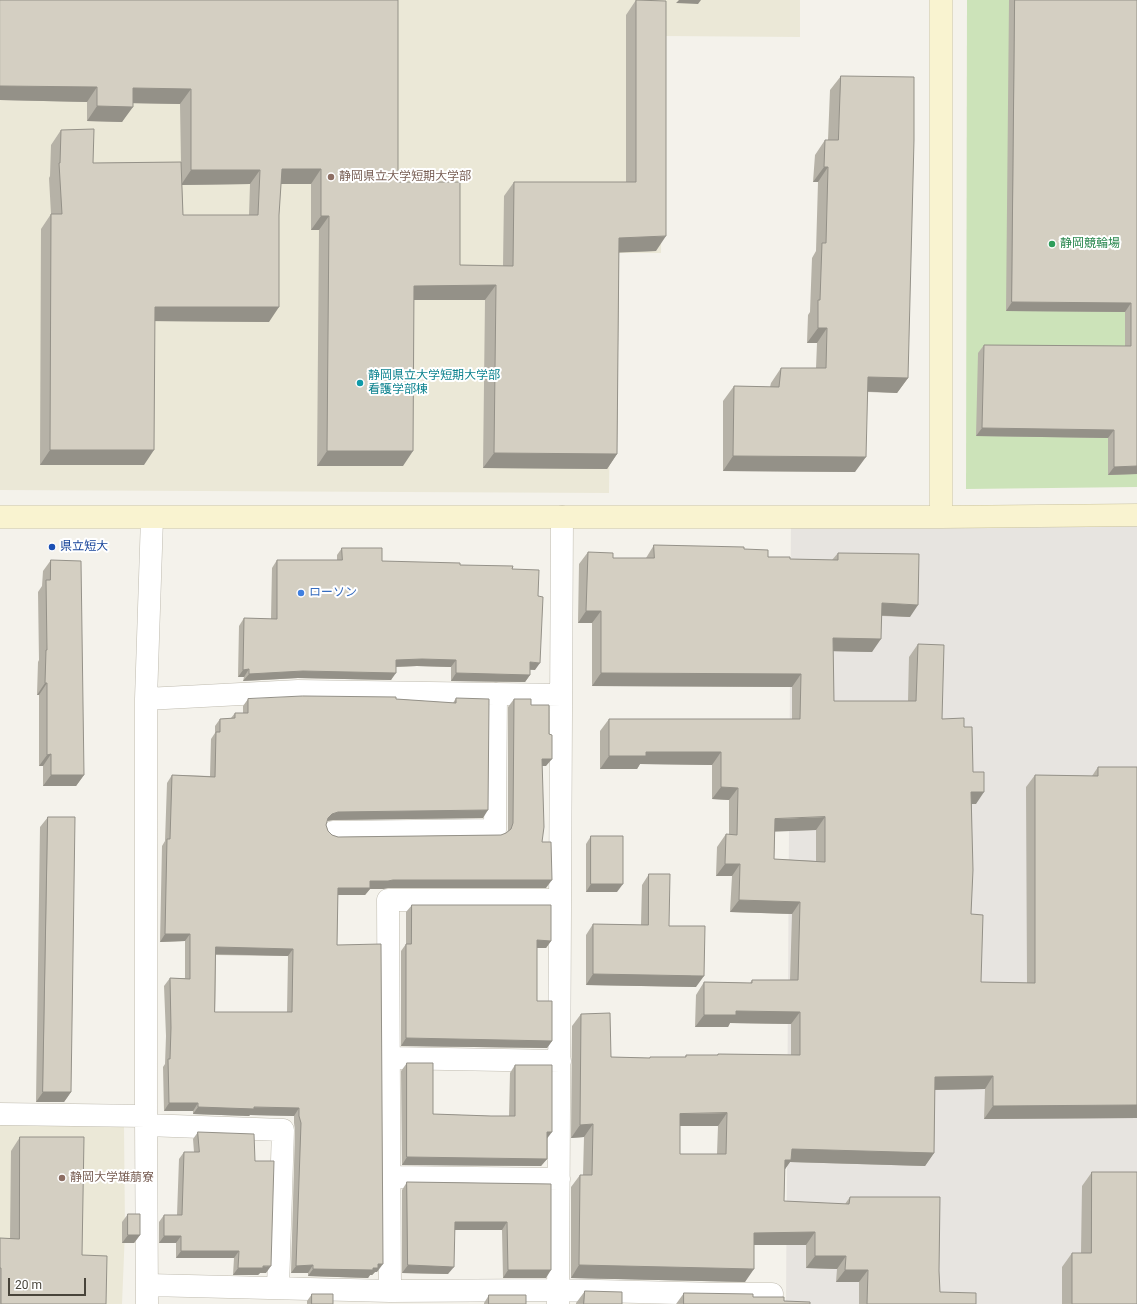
<!DOCTYPE html>
<meta charset="utf-8">
<style>
body{margin:0}
#map{position:relative;width:1137px;height:1304px;overflow:hidden;background:#f4f2eb;font-family:Roboto,sans-serif}
canvas{display:block}
.scale{position:absolute;left:8px;top:1278px;width:78px;height:18px;box-sizing:border-box;border:2px solid #48443a;border-top:0;padding-left:5px;font-size:12px;line-height:14px;white-space:nowrap;color:#48443a;-webkit-text-stroke:3px #fff;paint-order:stroke}
</style>
<div id="map">
<canvas width="1137" height="1304"></canvas>
<div class="scale">20 m</div>
</div>
<script>
const ctx = document.querySelector('canvas').getContext('2d');
ctx.lineJoin = 'round';
function fill(path, color) { ctx.fillStyle = color; ctx.fill(path, 'evenodd'); }
function stroke(path, color, width, dash) { ctx.strokeStyle = color; ctx.lineWidth = width; ctx.lineCap = dash ? 'butt' : 'round'; ctx.setLineDash(dash || []); ctx.stroke(path); }
function label(font, color, halo, rows, align = 'center') {
  ctx.font = font + ' Roboto,"Noto Sans JP",sans-serif'; ctx.lineWidth = 4; ctx.setLineDash([]); ctx.textBaseline = 'middle'; ctx.strokeStyle = halo; ctx.fillStyle = color; for (const [text, x, y, turn = 0] of rows) {
    ctx.save(); ctx.translate(x, y); ctx.rotate((+turn || 0) * Math.PI / 180); ctx.textAlign = isNaN(turn) ? turn : align; if (halo) ctx.strokeText(text, 0, 0); ctx.fillText(text, 0, 0); ctx.restore();
  }
}
const industrial = new Path2D(`
 M1137 516V1304H786L791 517Z`);
const education = new Path2D(`
 M142 0H800V37L664 36 661 253H612L609 493 0 490V99Z
 M0 1121 124 1125 125 1231 122 1304H0Z`);
const green = new Path2D(`
 M967 0H1137V487L966 489Z`);
const street = new Path2D(`
 M146 699 298 691 561 695
 M333 832 495 830 496 694
 M389 1058 560 1061
 M0 1114 146 1116
 M146 1125 283 1130 278 1288
 M390 1177 559 1179
 M148 1285 390 1291 558 1290 720 1294H772
 M390 1291 388 900H560
 M147 1304 146 1116V699L152 518
 M558 1304 562 517`);
const secondary = new Path2D(`
 M941 0V517
 M0 517H941L1137 515`);
const wall = new Path2D(`
 M0 0 398 182 460 265 503 266 504 196 514 182H626V15L636 0 656 251 619 252 617 454 607 469 483 468 485 300H414L403 466H317L319 230H311V184H281L269 322 154 321 144 465H40L41 229 51 214 49 178 50 176 51 145 61 130 93 163 181 162 180 104 133 103 122 122 87 121V102L0 100ZM250 184 249 215H183L182 185Z
 M1009 0H1137V474L1108 475V438L976 436 978 353 984 345 1125 346V312L1006 311Z
 M841 76 908 378 897 393 868 392 855 472 723 471V401L734 386 770 387 771 383 781 368H816L817 343H807L808 315 810 312 812 258 816 251 818 182H813L815 155 825 140H828L830 90Z
 M654 545 744 549 768 557 790 559 832 560 838 553 910 617 882 616 872 652 833 651 834 701H908L909 657 918 644 942 719 964 727 973 772 976 804H972L971 914 981 982 1027 983 1026 787 1035 775 1092 776 1098 767H1137V1131V1118L984 1119 985 1089 935 1090 934 1153 925 1166 790 1162 785 1169 784 1201 845 1204 850 1197 939 1271 940 1292 976 1304H859V1282H836L837 1269 806 1268V1245H754L745 1282 571 1278V1187L580 1175H583L584 1137 571 1138 572 1026 581 1014 611 1057 650 1058V1057H685L686 1055H717L718 1054 791 1055V1024L730 1023 728 1027H695L696 995 704 982 750 983 752 980H790L792 914 730 912 732 876H716L717 847 726 834 729 835V800L712 799V765L640 764 637 769H600V731L609 719H792V687L592 686V623H578L579 564 588 552 613 558H646ZM816 830V861L774 859 775 831ZM680 1126H718L717 1154H680Z
 M342 548 382 561 460 565 512 569 535 670H530V675L525 682 451 681V667L417 666 396 667 391 680 298 678 243 681 244 677H238L239 626 244 618 271 619 272 568 277 560H337V555Z
 M51 560 84 775 76 786H43V766H39V695H37L38 662 39 660 38 592 42 586 43 571Z
 M456 698 483 818 333 820 327 821 326 825 328 831 332 835 338 837 501 835 507 833 508 830V707L514 699 531 705 546 766H542V842L546 888H388L383 889H370L365 895H338L337 945 377 1272H375L372 1275H370L368 1278 308 1276V1273H291L295 1130 294 1123V1116L250 1115 249 1116 193 1114V1111H164L163 1067 165 1064 166 1036 164 986 170 978H185V941L160 942 162 846 165 841 167 783 172 775 210 776 211 739 215 733V726L220 719 231 718 235 713H243V706L248 699H396L453 703ZM216 955 288 956 287 1012H215Z
 M48 817 71 1092 64 1102H36L40 827Z
 M591 836 617 892H586V844Z
 M649 874 669 926 696 987 586 985V935L593 924 641 925 642 885Z
 M412 905 551 941 546 948H537V1001L552 1041 547 1048 401 1046V951L406 944V912Z
 M407 1063 433 1114 491 1116H509L510 1073 515 1065 547 1139V1159L541 1166 402 1165 401 1071Z
 M198 1132 255 1161 266 1273H260L258 1275H233L234 1258H176V1243H159V1222L164 1215H177L179 1159 184 1152H194L193 1139Z
 M20 1137 82 1255 106 1304H0V1238L10 1239 11 1151Z
 M1092 1172 1137 1304H1062V1267L1072 1253H1081L1082 1186Z
 M407 1182 551 1184 546 1278H503L502 1230H455L448 1274 402 1273V1190Z
 M128 1214 140 1235 134 1243H122V1222Z
 M585 1291 622 1304H576V1303Z
 M684 1293 753 1297 810 1304H676Z
 M312 1294 333 1304H307V1301Z
 M489 1295 526 1304H484V1303Z`);
const shadedWall = new Path2D(`
 M679 0H701L698 4 676 3Z
 M0 86 97 87 87 102 0 100Z
 M133 88 191 89 180 104 123 103Z
 M97 106 133 107 122 122 87 121Z
 M824 167H828L818 182H813Z
 M282 169H321L311 184H272Z
 M191 170H260L250 184 181 185Z
 M321 216H329L319 230H311Z
 M666 236 656 251 609 253 619 238Z
 M496 285 485 300H404L414 286Z
 M1012 302 1131 303 1125 312 1006 311Z
 M155 307H279L269 322 144 321Z
 M818 328H827L817 343H807Z
 M868 377 908 378 897 393 858 391Z
 M982 428 1114 430 1108 438 976 436Z
 M50 450H154L144 465H40Z
 M327 451H413L403 466H317Z
 M494 453 617 454 607 469 483 468Z
 M733 456 866 457 855 472 723 471Z
 M1137 466V474L1108 475 1114 467Z
 M882 603 918 605 910 617 873 615Z
 M586 611H601L592 623H578Z
 M833 638 881 639 872 652 824 651Z
 M422 659 456 660 451 667 417 666 391 667 396 660Z
 M530 662 540 663 535 670 525 669Z
 M249 669 244 677H238L243 670Z
 M303 671 396 673 391 680 298 678 243 681 249 674Z
 M456 673 530 675 525 682 451 681Z
 M601 673 801 674 792 687 592 686Z
 M45 683H47L39 695H37Z
 M646 752H721L712 765 640 764 637 769H600L609 756Z
 M51 754 43 766H39L47 755Z
 M542 759H552L546 766H537Z
 M51 775H84L76 786H43Z
 M721 787 738 788 729 800 712 799Z
 M971 792H984L976 804H963Z
 M488 810 483 818 333 820 327 821 328 818 332 814 338 812Z
 M825 817 816 830 766 832 775 819Z
 M725 864H740L732 876H716Z
 M393 880H552L546 888H388L383 889H370L365 895H333L338 888 370 881Z
 M591 884H623L617 892H586Z
 M739 900 800 902 792 914 730 912Z
 M165 934H190L185 941 160 942Z
 M537 940 551 941 546 948H532Z
 M216 947 293 949 288 956 211 954Z
 M593 974 704 976 696 987 586 985Z
 M736 1011 800 1012 791 1024 730 1023 728 1027H695L704 1015Z
 M406 1038 552 1041 547 1048 401 1046Z
 M993 1076 985 1089 926 1090 935 1077Z
 M43 1092H71L64 1102H36Z
 M169 1103H198L193 1111H164Z
 M1137 1105V1118L984 1119 993 1106Z
 M198 1107 299 1108 294 1116 250 1115 249 1116 193 1114Z
 M727 1113 718 1126H672L680 1114Z
 M593 1124 584 1137 571 1138 580 1125Z
 M547 1132H552L546 1140Z
 M792 1149 934 1153 925 1166 790 1162 783 1172H777Z
 M407 1157 547 1159 541 1166 402 1165Z
 M455 1222H507L502 1230H450Z
 M815 1232 806 1245H746L754 1233Z
 M128 1235H140L134 1243H122Z
 M164 1236H181L176 1243H159Z
 M181 1251H239L234 1258H176Z
 M815 1256H846L837 1269 806 1268Z
 M378 1264H383L377 1272H375L372 1275H370L368 1278 308 1276 313 1269Z
 M313 1265 308 1273H291L296 1266Z
 M408 1265 454 1267 448 1274 402 1273Z
 M579 1265 754 1269 745 1282 571 1278Z
 M271 1266 266 1273H260L258 1275H233L238 1268Z
 M508 1270H551L546 1278H503Z
 M845 1270H868L859 1282H836Z`);
const building = new Path2D(`
 M0 0H398V182H460V265L513 266 514 182H636V0L666 1V236L619 238 617 454 494 453 496 285 414 286 413 451H327L329 216H321V169H282L279 215V307H155L154 450H50L51 214H62L59 163H60L61 130 94 129 93 163 181 162 183 215H258L260 170H191V89L133 88V107L97 106V87L0 86Z
 M1015 0H1137V466L1114 467V430L982 428 984 345 1131 346V303L1012 302Z
 M841 76 914 77V140L908 378 868 377 866 457 733 456 734 386 779 387 781 368H826L827 328H818V300H820L822 243H826L828 167H824L825 140H838Z
 M654 545 744 547V549L768 550V557H790V559L838 560V553L919 554 918 605 882 603 881 639 833 638 834 701H916L918 644 944 645 942 719 964 718V727H972L973 772H984V792H971L973 870 971 914 983 915 981 982 1035 983V775L1098 776V767H1137V1105L993 1106V1076L935 1077 934 1153 792 1149 791 1160H785L784 1201 849 1204 850 1197H940L939 1271 940 1292 976 1293V1304H867L868 1270H845L846 1256H815V1232L754 1233V1269L579 1265 580 1175H592L593 1124 580 1125 581 1014 610 1013 611 1057 650 1058V1057H686V1055H718V1054L800 1055V1012L736 1011V1015H704V982L752 983V980H798L800 902 739 900 740 864H725L726 834 737 835 738 788 721 787V752H646V756H609V719H800L801 674 601 673V611H586L588 552 613 553V558H654ZM825 817V862L774 859 775 819ZM727 1113 726 1154H680V1114Z
 M342 548H382V561L460 563V565L513 566 512 569 539 570 538 596 543 597 540 663 530 662V675L456 673V660L422 659 396 660V673L303 671 249 674V669L243 670 244 618 277 619V560H342Z
 M51 560 81 561 84 775H51V754L47 755V683H45L46 650H47L46 580H50Z
 M303 696 396 697V699L456 703V698L489 699 488 810 338 812 332 814 328 818 326 825 328 831 332 835 338 837 501 835 506 833 511 829 513 823 514 699H531V705H549V734L552 735V759H542L544 827 542 842H551L552 880H393L388 881H370V888H338L337 945 381 944 383 1264H378V1268H373V1270L313 1269V1265L296 1266 301 1123 299 1116V1108L254 1107V1109L198 1107V1103H169L168 1059H170L171 1028 170 978 190 979V934H165L167 839H170L172 775 215 777 216 732H220V719L235 718V713H248V699ZM216 947 293 949 292 1012H215Z
 M48 817H75L71 1092H43Z
 M591 836H623V884H591Z
 M649 874H670L669 926H705L704 976 593 974V924L648 925Z
 M412 905H551V941L537 940V1001H552V1041L406 1038V944H411Z
 M407 1063H433V1114L491 1116H515V1065H552V1132H547V1159L407 1157Z
 M198 1132 254 1134 255 1161H274L271 1266H263V1268H238L239 1251H181V1236H164V1215H182L184 1152H199Z
 M20 1137H84L82 1255 107 1256 106 1304H1V1268H0V1238L19 1239Z
 M1092 1172H1137V1304H1072V1253H1091Z
 M407 1182 551 1184V1270H508L507 1222H455L454 1267 408 1265Z
 M128 1214H140V1235H128Z
 M585 1291 622 1292V1304H584Z
 M684 1293 753 1294V1297H784V1301L810 1302V1304H684Z
 M312 1294H333V1304H312Z
 M489 1295H526V1304H489Z`);
const markers = [
 [331,177,4,"#8d6e63"],
 [1052,244,4,"#2e9e5b"],
 [360,383,4,"#0f9aa8"],
 [52,547,4,"#1a4fb4"],
 [301,593,4,"#3f7fe0"],
 [62,1178,4,"#8d6e63"]
];
const educationNames = [
 ["静岡県立大学短期大学部",339,177],
 ["静岡大学雄萠寮",70,1178]
];
const leisureNames = [
 ["静岡競輪場",1060,244]
];
const cultureNames = [
 ["静岡県立大学短期大学部",368,376],
 ["看護学部棟",368,390]
];
const transitNames = [
 ["県立短大",60,547]
];
const shopNames = [
 ["ローソン",309,593]
];
fill(industrial, '#e7e4e0');
fill(education, '#ebe8d7');
fill(green, '#cce3b9');
stroke(street, '#bfbbaf', 23);
stroke(secondary, '#cbc49e', 23);
stroke(street, '#fff', 22);
stroke(secondary, '#f9f3d0', 22);
fill(wall, '#b6b2a7');
fill(shadedWall, '#949188');
fill(building, '#d4cfc2');
stroke(building, '#949188', 1);
for (const [x, y, r, color] of markers) { const dot = new Path2D(); dot.arc(x, y, r, 0, 2 * Math.PI); ctx.fillStyle = color; ctx.fill(dot); stroke(dot, '#fff', 1.5); }
label('12px', '#785e54', '#fff', educationNames, 'left');
label('12px', '#27864d', '#fff', leisureNames, 'left');
label('12px', '#0d838f', '#fff', cultureNames, 'left');
label('12px', '#164399', '#fff', transitNames, 'left');
label('12px', '#366cbe', '#fff', shopNames, 'left');
</script>
